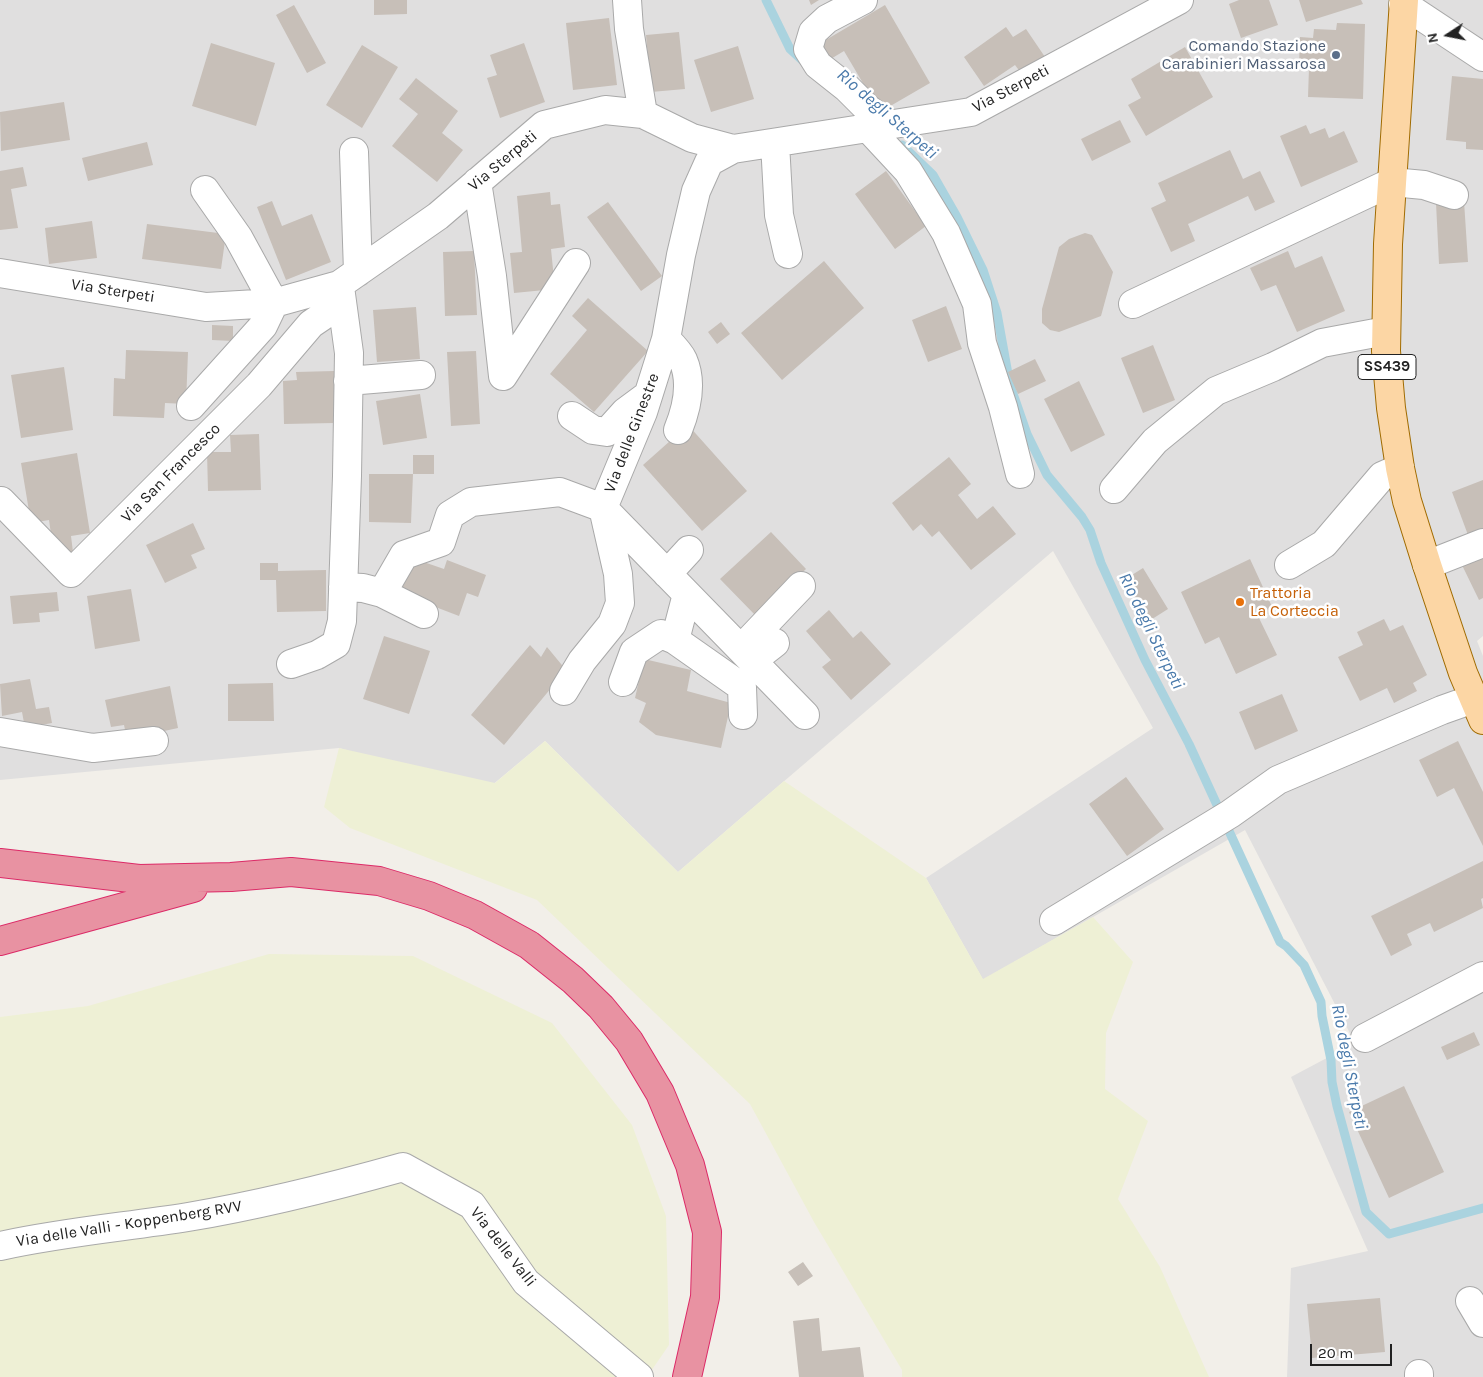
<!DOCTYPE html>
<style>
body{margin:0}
#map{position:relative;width:1483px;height:1377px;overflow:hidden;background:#f2efe9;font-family:Karla,sans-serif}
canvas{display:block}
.north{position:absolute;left:1423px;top:10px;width:50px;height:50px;-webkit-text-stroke:4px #fff;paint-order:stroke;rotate:259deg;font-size:14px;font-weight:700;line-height:20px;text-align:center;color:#222}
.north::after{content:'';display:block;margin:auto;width:18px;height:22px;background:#222;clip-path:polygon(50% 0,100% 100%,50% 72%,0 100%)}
.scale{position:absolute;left:1310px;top:1344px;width:82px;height:22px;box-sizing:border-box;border:2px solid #222;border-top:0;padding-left:6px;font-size:15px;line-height:18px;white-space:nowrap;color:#222;-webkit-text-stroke:4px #fff;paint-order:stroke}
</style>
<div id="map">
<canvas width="1483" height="1377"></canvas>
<div class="north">N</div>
<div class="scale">20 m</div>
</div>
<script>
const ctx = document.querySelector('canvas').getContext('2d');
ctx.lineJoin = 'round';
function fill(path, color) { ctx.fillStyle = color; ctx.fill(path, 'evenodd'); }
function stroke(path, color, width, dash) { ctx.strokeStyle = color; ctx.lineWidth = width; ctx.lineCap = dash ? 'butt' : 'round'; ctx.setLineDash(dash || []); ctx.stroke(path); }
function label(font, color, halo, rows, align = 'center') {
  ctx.font = font + ' Karla,sans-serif'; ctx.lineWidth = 5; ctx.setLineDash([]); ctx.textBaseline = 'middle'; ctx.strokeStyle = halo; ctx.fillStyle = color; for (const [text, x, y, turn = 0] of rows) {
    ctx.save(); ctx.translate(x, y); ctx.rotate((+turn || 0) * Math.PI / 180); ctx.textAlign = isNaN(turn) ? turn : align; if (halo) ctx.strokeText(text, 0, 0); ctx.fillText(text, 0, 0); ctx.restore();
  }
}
const residential = new Path2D(`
 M0 0H1483V636L1477 641 1483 656V1377H1287L1291 1268 1368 1251 1291 1077 1355 1043 1245 830 983 980 926 878 1153 728 1053 551 678 872 545 741 485 791 339 748 0 780Z`);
const farmland = new Path2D(`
 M545 741 678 872 784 781 926 878 983 979 1093 917 1133 962 1106 1033 1105 1089 1148 1121 1118 1199 1160 1267 1209 1377H902V1370L814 1222 750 1104 537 900 350 828 324 807 339 748 495 783Z
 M269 954 413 956 552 1023 632 1125 666 1216 669 1345 647 1377H0V1017L88 1006Z`);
const stream = new Path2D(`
 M766 0 790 49 803 61
 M902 145 933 175 957 217 983 270 997 313 1010 385 1027 434 1047 475 1082 517 1090 530 1101 563 1145 660 1189 744 1280 942 1286 946 1304 965 1321 1002 1322 1016 1331 1060 1332 1082 1337 1106 1366 1212 1389 1234 1483 1208`);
const building = new Path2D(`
 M374 0H407V14L374 15Z
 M809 0H819L811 5Z
 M1239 0H1269L1278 25 1241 38 1229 4Z
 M1299 0H1361L1363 4 1306 22Z
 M294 5 326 63 307 73 276 15Z
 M885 5 930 83 880 112 844 51 829 60 819 44Z
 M609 18 617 85 573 90 566 23Z
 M1337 23 1365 24 1363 99 1308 97 1309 68 1299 67 1300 37 1313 38 1314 29 1336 30Z
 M1006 27 1013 37 1026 29 1045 57 1021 73 1015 65 984 86 964 57Z
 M679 32 685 89 651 92 646 35Z
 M211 43 275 63 256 126 192 106Z
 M524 43 545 102 500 118 487 78 497 75 490 55Z
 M362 45 398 67 362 128 326 105Z
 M738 46 754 99 711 112 694 60Z
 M1185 47 1213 97 1146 136 1128 105 1141 98 1131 79Z
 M1452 76 1483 79V150L1466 149V142L1446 140Z
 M416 78 458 111 442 133 463 150 437 182 392 146 418 114 399 99Z
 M64 102 70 140 1 151 0 112Z
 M1120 120 1131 142 1092 161 1081 139Z
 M1306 125 1310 134 1325 128 1329 138 1344 131 1358 162 1301 187 1280 136Z
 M147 142 153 165 88 181 82 158Z
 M1230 150 1243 179 1260 171 1275 202 1255 211 1248 196 1188 224 1195 241 1171 252 1151 208 1166 201 1158 183Z
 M23 167 27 186 11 189 18 228 0 230V171Z
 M886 171 926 226 895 249 855 194Z
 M550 192 551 205 560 204 565 247 551 249 555 289 514 293 510 253 522 252 517 196Z
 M272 201 282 226 312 214 331 262 286 280 257 207Z
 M1464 201 1468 262 1439 264 1436 203Z
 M608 202 662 276 641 291 587 217Z
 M92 221 97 258 49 264 45 228Z
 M147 224 226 234 221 269 142 259Z
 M1085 233 1092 235 1113 272 1101 316 1059 332 1050 330 1042 323V309L1059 247 1069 239Z
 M474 251 477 315 445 316 443 252Z
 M1288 251 1295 268 1322 256 1345 311 1297 332 1276 285 1261 291 1250 268Z
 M824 261 864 308 782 380 741 333Z
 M588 298 648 351 594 412 550 374 587 330 572 316Z
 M946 306 962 349 928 362 912 320Z
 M416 307 420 359 377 362 373 310Z
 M721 322 730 334 717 344 708 332Z
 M212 325 233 326V341L212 340Z
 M1153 345 1175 400 1143 413 1121 358Z
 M126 350 188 352 186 404 165 403 164 418 113 416 114 378 125 379Z
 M476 351 480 424 451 426 447 352Z
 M1035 359 1046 381 1018 394 1008 372Z
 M64 367 73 430 21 438 11 375Z
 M334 371V423L284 424 283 381 297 380 296 372Z
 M1079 381 1105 435 1071 452 1044 399Z
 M420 394 427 438 383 445 376 401Z
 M688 425 747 491 702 531 643 465Z
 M259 434 261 490 208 491 207 452H231L230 435Z
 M77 453 90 533 71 536 73 552 54 555 49 520 31 523 21 463Z
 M413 455H434V474H413Z
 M949 457 971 484 958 495 977 519 993 506 1016 534 971 570 939 531 932 537 921 524 913 531 892 503Z
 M369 474H413L411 523 369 522Z
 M1483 480V529L1468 535 1452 492Z
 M193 523 205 549 191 555 197 568 165 583 146 545Z
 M771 532 806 569 756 616 720 579Z
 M1483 552V598L1479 600 1461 563Z
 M412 558 444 569 447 560 486 575 478 597 467 593 459 616 399 593Z
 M1250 559 1274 611 1259 618 1277 655 1236 674 1219 637 1205 644 1181 592Z
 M260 563H278V571L326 570V611L277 612 276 580H260Z
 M1143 568 1168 609 1149 621 1124 580Z
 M131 589 140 641 95 649 87 596Z
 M57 592 59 611 39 613 40 622 13 624 10 596Z
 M829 610 853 638 861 631 891 664 851 700 822 667 831 660 806 631Z
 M1384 619 1390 631 1403 625 1427 675 1413 683 1417 691 1394 703 1387 688 1360 701 1338 657 1363 645 1357 632Z
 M384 636 430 651 409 714 363 699Z
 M530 645 541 657 547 647 566 670 504 745 471 715Z
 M644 659 691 670 687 691 731 703 721 748 656 735 639 722 646 703 635 698Z
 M30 679 36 709 49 707 52 723 25 728 22 712 2 716 0 684Z
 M273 683 274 721H228V684Z
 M170 686 178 728 127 739 124 725 111 727 105 700Z
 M1282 694 1298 731 1255 750 1239 712Z
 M1458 741 1483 792V846L1454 788 1437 797 1419 760Z
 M1126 777 1164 829 1127 856 1089 804Z
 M1483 861V898L1481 899 1483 908 1434 932 1430 923 1407 934 1412 945 1391 956 1371 916Z
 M1474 1032 1480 1045 1447 1060 1441 1047Z
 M1404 1086 1444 1172 1389 1198 1349 1112Z
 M803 1262 813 1276 798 1286 788 1272Z
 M1380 1298 1385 1352 1312 1358 1307 1304Z
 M819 1318 822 1351 860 1347 864 1377H799L793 1321Z`);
const minor = new Path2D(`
 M627 0 629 29 643 114
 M863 0 827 19 813 32 808 49 818 65 847 88 867 108 889 125
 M1403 4 1483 57
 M868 128 908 171 946 233 977 304 982 343 1003 407 1020 474
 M775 143 779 215 788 254
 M733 149 709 162 696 191 681 255 666 339 643 412 603 508 805 715
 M354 152 358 272
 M477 182 492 276 503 376
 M0 273 206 307 274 303 339 285 438 216 544 125 605 110 643 114 692 138 733 149 971 112 1179 0
 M1133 304 1392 182 1424 185 1454 195
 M666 339C672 345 680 353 683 360 693 383 687 408 678 430
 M503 376 576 263
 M348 381 421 375
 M191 406 263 326 274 303 238 237 205 190
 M572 416 593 430 607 432 625 412 648 395
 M1114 489 1155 441 1216 391 1273 367 1322 343 1386 331
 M1 501 71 573 259 385 311 324 342 303
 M1289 565 1324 544 1382 476 1400 468
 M1427 565 1483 543
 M667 574 689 550
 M343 587 363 588 382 593 404 555 441 542 450 515 471 502 560 492 603 508 618 574 620 603 612 624 582 661 564 691
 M382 593 424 614
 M675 640 742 687 743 715
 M741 649 801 586
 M752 661 775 643
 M291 664 317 655 336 644 342 621 347 476 349 353 340 287
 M623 682 634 652 661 634 675 640 687 594
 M0 732 93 748 154 741
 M1054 921 1230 814 1278 780 1442 710 1473 699
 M1365 1038 1483 976
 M0 1246C63 1232 125 1227 188 1217 260 1205 332 1187 403 1167L472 1205 526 1282 639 1377
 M1470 1301 1483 1323
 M1419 1374V1377`);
const major = new Path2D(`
 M1404 0 1388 244 1386 351 1391 408 1400 468 1407 501 1427 565 1463 673 1483 720`);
const highway = new Path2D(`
 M0 863 139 879 231 877 291 872 379 881 429 896 475 915 529 945 573 980 601 1007 629 1041 660 1093 690 1165 707 1232 705 1297 687 1377
 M0 941 193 888`);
const markers = [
 [1336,55,5,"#5c6f8a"],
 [1240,602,5,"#e8710a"]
];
const shields = [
 [1387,367,58]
];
const shieldNames = [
 ["SS439",1387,367]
];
const serviceNames = [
 ["Comando Stazione",1326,46],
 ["Carabinieri Massarosa",1326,64]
];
const streetNames = [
 ["Via Sterpeti",1011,89,-28],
 ["Via Sterpeti",503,161,-40],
 ["Via Sterpeti",113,291,9],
 ["Via delle Ginestre",632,433,-69],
 ["Via San Francesco",171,473,-45],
 ["Via delle Valli - Koppenberg RVV",129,1224,-9],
 ["Via delle Valli",503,1247,52]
];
const foodNames = [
 ["Trattoria",1250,593],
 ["La Corteccia",1250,611]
];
const waterNames = [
 ["Rio degli Sterpeti",887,114,41],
 ["Rio degli Sterpeti",1151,631,64],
 ["Rio degli Sterpeti",1349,1067,79]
];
fill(residential, '#e0dfdf');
fill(farmland, '#eef0d5');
stroke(stream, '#aad3df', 9);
fill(building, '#c7bfb8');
stroke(minor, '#a9a9a9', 30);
stroke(major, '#a06b00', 30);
stroke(highway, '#dc2a67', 30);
stroke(minor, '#fff', 28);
stroke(major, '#fcd6a4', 28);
stroke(highway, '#e892a2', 28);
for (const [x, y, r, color] of markers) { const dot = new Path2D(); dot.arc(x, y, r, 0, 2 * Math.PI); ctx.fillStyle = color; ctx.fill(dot); stroke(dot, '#fff', 2); }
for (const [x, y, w] of shields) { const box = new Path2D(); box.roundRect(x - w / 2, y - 12.5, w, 25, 4); ctx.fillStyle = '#fff'; ctx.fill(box); stroke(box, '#222', 1); }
label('bold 15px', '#222', null, shieldNames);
label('16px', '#4e5e75', '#fff', serviceNames, 'right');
label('16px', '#222', '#fff', streetNames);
label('16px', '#c56008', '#fff', foodNames, 'left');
label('italic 18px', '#4a7aab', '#fff', waterNames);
</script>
